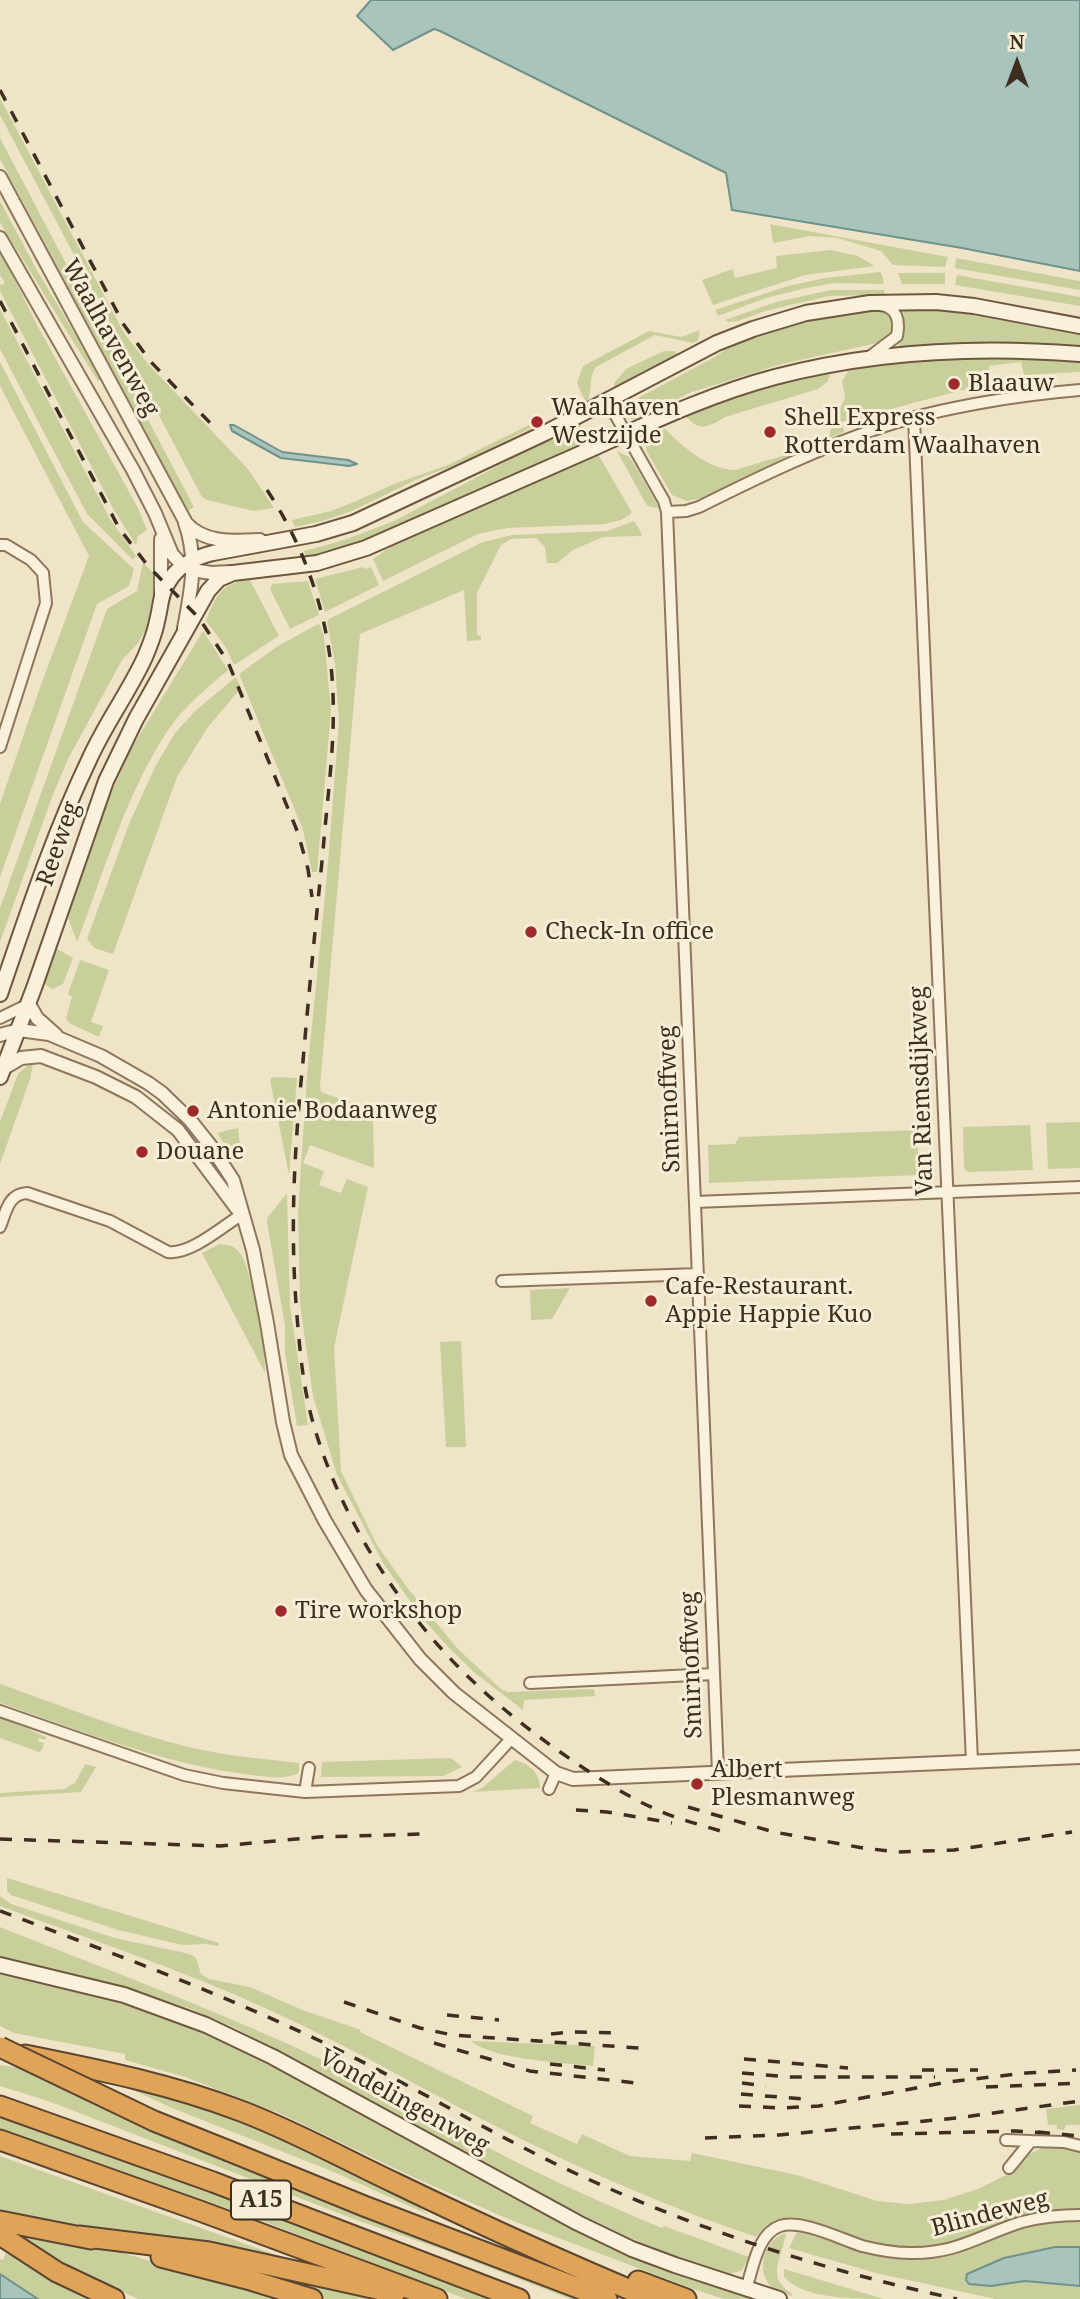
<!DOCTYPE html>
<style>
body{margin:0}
#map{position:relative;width:1080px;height:2299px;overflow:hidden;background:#f0e4c8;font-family:"Noto Serif",serif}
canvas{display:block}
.north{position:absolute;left:982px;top:28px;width:70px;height:70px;-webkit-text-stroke:5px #f7eed8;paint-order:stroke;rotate:0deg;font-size:19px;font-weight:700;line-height:28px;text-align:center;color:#3d2e20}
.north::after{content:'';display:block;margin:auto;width:24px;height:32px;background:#3d2e20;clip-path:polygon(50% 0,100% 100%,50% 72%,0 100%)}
</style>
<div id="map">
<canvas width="1080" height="2299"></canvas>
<div class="north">N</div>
</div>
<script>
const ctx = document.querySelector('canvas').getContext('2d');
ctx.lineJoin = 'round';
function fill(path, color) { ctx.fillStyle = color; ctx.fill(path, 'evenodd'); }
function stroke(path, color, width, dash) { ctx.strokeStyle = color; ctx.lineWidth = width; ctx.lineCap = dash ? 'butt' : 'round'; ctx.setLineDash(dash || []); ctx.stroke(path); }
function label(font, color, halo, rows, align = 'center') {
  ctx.font = font + ' "Noto Serif",serif'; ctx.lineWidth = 6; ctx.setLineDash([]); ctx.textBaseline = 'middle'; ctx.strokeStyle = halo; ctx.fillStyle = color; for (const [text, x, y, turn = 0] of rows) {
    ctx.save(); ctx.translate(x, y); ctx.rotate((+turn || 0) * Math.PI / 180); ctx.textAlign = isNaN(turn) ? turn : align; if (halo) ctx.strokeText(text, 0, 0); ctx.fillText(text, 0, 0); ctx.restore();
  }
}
const green = new Path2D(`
 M0 98 124 333 148 364 248 469 274 508 254 511 207 500 202 497 0 115Z
 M0 138 194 507 188 511 0 159Z
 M0 201 38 272 102 379 98 381C65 330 35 278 2 226L0 222Z
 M770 224 948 257 945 267 893 265 881 251 837 238 810 236 773 243Z
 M0 250 37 325 138 508 147 530 138 536 136 545 114 510 0 291V285L5 283 0 275Z
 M831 250 858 256 875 266 805 275 713 305 702 280 733 269 735 278 777 268 776 256Z
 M956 258 1080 281V290L955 268Z
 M880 272 882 275 884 284 835 283 806 288 766 298 718 316 715 310 788 286 825 278Z
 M898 273H945V284H902Z
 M957 275 1080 297V306L955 285Z
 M831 290H884L885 295 829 296 765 311 738 321 729 322 725 320 776 302Z
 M907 307 963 312 1080 334V346C1021 342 962 341 903 348L898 346C905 333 902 323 904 309Z
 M0 309 110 519 136 556 133 560 87 514 41 427 0 349Z
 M880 310 889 315 891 318V333L882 342 782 364 689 393 638 420 628 418C627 409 634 402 640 397L713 358 742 339 826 314Z
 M700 330 698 340 693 343 655 335 596 367C588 377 593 394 586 403L577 383 583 366 649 331 681 337Z
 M664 351H675L678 356 614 389V383L626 369Z
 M995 357 1080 361V372L1024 375 1021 362 989 366V383L842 422 844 432 827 439 845 398 842 381 849 370 884 364Z
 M0 362 83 522 134 569 129 586 97 604 0 877V804L38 693 89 556 0 386Z
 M830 374 828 381 818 389 725 417C711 426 698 433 686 416 732 396 781 384 830 374Z
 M579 423 589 442 372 540 307 558 304 551 344 540 394 521Z
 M529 425 531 428 459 464 422 477 352 511 322 521 295 527 292 520 331 511 354 502 394 484 448 465Z
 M665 429C685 448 707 469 735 470L799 451 703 498 687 501 672 495 647 452 646 446 649 437Z
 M617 451 629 457 633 462 659 507 658 508 647 506Z
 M598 454 631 511V514L621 520 605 524 507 528 478 534 383 581 373 559 390 547Z
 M634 521 642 534 641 536 603 537 573 550 557 563H547L545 547 536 538 511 539 501 545 477 593V635L481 636V640L467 641 464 590 360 634 320 1086 321 1092 367 1108H373L374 1168 310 1145 303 1163 324 1171 319 1185 341 1193 347 1179 368 1187 334 1348 341 1471 377 1545 409 1590 458 1649 501 1689 508 1692 594 1689 595 1696 524 1700 523 1710 475 1673 451 1650 423 1619 383 1563 337 1475 313 1396 300 1304 298 1212 307 1075 327 875 339 722 335 664 327 622 329 619 483 542 512 535 607 531Z
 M143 562 155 575 152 612 148 626 138 643 122 660 68 759 52 797 0 942V908L107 609 137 591Z
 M363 567 366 569 371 567 379 585 325 612 315 579Z
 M250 580 279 636 234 665 225 646 206 621C215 597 221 582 250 580Z
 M308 581 319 615 290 629 270 589 272 584Z
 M318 624 320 625 324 636 331 711 317 872H312L303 830 239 674 278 646Z
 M203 631 228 670C208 687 186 705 171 726 126 791 105 870 77 942L67 915 108 800 131 749Z
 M236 677 241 688 208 727 177 777 113 954 94 948 87 939 129 824 155 767 175 733 196 710Z
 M57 949 73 958 63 984 52 989 43 983 55 950Z
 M80 960 109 970 91 1022 103 1026 99 1037 69 1023 66 1018 72 997 68 994Z
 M33 1064 30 1079 0 1164V1122L18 1074 27 1066Z
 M272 1077 297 1078 289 1175 270 1080Z
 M1080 1122V1168L1048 1169 1046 1123Z
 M1030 1125 1033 1170 969 1172 964 1169 963 1127Z
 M238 1128 241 1153 234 1158 217 1133Z
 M917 1130 919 1175 709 1183 708 1145 735 1144 739 1137Z
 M287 1193 290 1306 308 1425 297 1426 285 1353V1326L267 1222 268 1217Z
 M220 1244C228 1245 235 1246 240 1253 251 1266 267 1354 265 1373L202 1253Z
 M570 1288 552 1319 531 1320 530 1290Z
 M461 1341 466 1447H446L440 1342Z
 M0 1684C64 1706 128 1733 193 1748 228 1756 264 1759 299 1763V1773C284 1780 268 1777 252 1775 165 1765 83 1731 0 1703Z
 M0 1716 46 1737 45 1740 39 1738 38 1741 44 1743 42 1750 39 1752 0 1738Z
 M451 1758 462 1767 443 1776 321 1777 322 1762Z
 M515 1760C529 1764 540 1772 540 1788L472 1792 482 1788Z
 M85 1764 96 1767 81 1792 0 1797V1793L64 1789 75 1783Z
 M7 1878 219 1943 218 1946 207 1944 183 1945 118 1930 11 1895 7 1891Z
 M0 1896 11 1904 115 1938 190 1954 196 1958 201 1974 209 1979 250 1987 305 2011 361 2030 360 2032 533 2116 530 2123 577 2144 582 2134 630 2156 690 2161 692 2153 797 2175 877 2201 909 2204 944 2200 978 2189 1012 2172 1028 2155 1041 2148 1063 2147 1080 2153V2209L1053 2211 1021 2217 969 2238 932 2247 909 2248 875 2244 791 2217 767 2225 756 2237C671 2208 588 2173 507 2132 435 2096 365 2055 291 2020 197 1975 97 1942 0 1906Z
 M0 1927C111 1971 222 2012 329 2063 384 2090 435 2120 489 2148 546 2178 604 2204 662 2228L664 2226 749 2257 742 2270 728 2275 703 2268 626 2236 499 2174 235 2028 189 2008 84 1977 0 1959Z
 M0 1972C83 1991 163 2013 240 2049L504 2193 595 2240 687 2278 753 2299H724L696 2290 508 2219 413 2177 281 2114 185 2077 125 2060V2054L14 2033 0 2026Z
 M471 2041 595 2046 593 2066C564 2063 491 2059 471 2041Z
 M0 2065 34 2070 599 2299H570L444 2250 359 2221 48 2101 0 2086Z
 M124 2086H130L202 2104 252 2124 357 2173 412 2202 429 2215 334 2172 172 2108Z
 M1080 2105V2125H1066L1064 2130 1057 2129V2125H1048L1046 2109Z
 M0 2118 179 2181 495 2299H466L257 2219 0 2128Z
 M0 2156 293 2261 87 2228 0 2211Z
 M1064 2220 1080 2221V2299H995L876 2273 789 2248 797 2232 814 2235 874 2255 910 2259 953 2255 1024 2227Z
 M21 2233 96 2245 280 2299H138L84 2274 19 2236Z
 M786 2233C783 2258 764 2276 792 2294V2296C785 2293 777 2292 771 2287 755 2270 764 2239 786 2233Z
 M6 2253 54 2282 89 2299H38L0 2274V2259L3 2260Z
 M239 2268 371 2299H326L244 2273Z
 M784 2269 884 2299C855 2299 803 2299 784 2277Z`);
const water = new Path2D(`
 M371 0H1080V271L962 248 732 210 726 173 440 31 434 29 393 50 357 16Z
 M230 425H234L282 452 348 460 357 464 349 466 281 458 232 431Z
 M1055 2247H1080V2286L1025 2281 991 2286 969 2284 966 2280 967 2274 1004 2258Z
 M0 2274 38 2299H0Z`);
const minor = new Path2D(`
 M868 358 897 336C900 320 897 307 880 305
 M607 400 664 501 667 512 718 1772
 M914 418 972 1762
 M667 512 686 511 699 507C759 477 821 447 885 426 943 407 1020 395 1080 390
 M0 545H6L31 560 43 573 46 603 0 747
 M0 1018 29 1004
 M695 1202 1080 1187
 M0 1227C6 1212 8 1194 27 1193L110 1221 168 1252C190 1255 222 1227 241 1215
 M502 1281 698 1274
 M530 1683 714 1674
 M0 1711 184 1775 223 1783 305 1792 459 1786 476 1777 511 1739
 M549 1789 556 1773
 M305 1792 309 1768
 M1006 2140 1031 2141
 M1009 2168 1031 2141 1064 2142 1080 2146
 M746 2289C753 2269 757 2234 780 2226 801 2219 841 2239 862 2246 878 2250 894 2253 910 2253 957 2254 980 2235 1022 2222 1041 2217 1060 2215 1080 2215`);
const tertiary = new Path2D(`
 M0 177 186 523C205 544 234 541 260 540
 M0 238 133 470 155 513 172 554 180 563 193 570 211 573 232 572
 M161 539V594
 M184 628C191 592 198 559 185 523
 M29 1004 37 1018 56 1035
 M0 1035 19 1030 49 1034 101 1056 148 1083 162 1093 190 1120 210 1145 233 1180 253 1250 267 1323 283 1422 291 1455 325 1521 366 1590 420 1659 454 1693 556 1773 573 1779 1080 1757
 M4 1068 21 1058 41 1056 96 1077 136 1097 178 1130 237 1209`);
const secondary = new Path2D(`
 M0 994C27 915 53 835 89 760 105 724 129 692 145 657 150 645 155 633 157 621 161 607 160 593 169 581 178 566 196 557 213 553L316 534 353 523 545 433 717 343 753 329 806 313 870 303 936 302 974 306 1080 326
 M0 1077 34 988 106 781 136 719 208 591 219 579 233 573 317 563 366 548C443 514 521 480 598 446 656 420 714 393 775 377 874 351 979 346 1080 354
 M0 1965 124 1995 206 2025 273 2057 578 2223 632 2249 675 2265 779 2299`);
const motorway = new Path2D(`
 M25 2055C99 2070 170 2084 241 2111 294 2131 344 2159 395 2183 480 2224 565 2263 652 2299
 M0 2106 213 2182 519 2299
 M0 2140 200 2211 437 2299
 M229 2151 364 2206 607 2299
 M0 2221 91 2239
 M0 2235 57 2272 114 2299
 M79 2236 209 2252 395 2293
 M161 2257 247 2279 312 2299
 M638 2281 686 2299`);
const rail = new Path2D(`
 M0 90 124 325 150 361 217 430
 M0 301 119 528 148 566 199 618 228 662 298 833 308 869 312 897
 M267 490C307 550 331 623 333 695 335 747 327 800 323 851 316 921 309 991 303 1061 295 1142 290 1222 296 1303 299 1342 302 1382 312 1419 334 1499 378 1574 431 1637 476 1690 528 1731 585 1769 607 1783 629 1797 653 1808 676 1819 702 1825 727 1833
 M688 1807 774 1832 863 1848 898 1852 954 1850 1072 1832
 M576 1810 607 1812 672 1823
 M0 1839 220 1846 319 1837 423 1834
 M0 1911C107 1951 215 1991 318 2040 401 2079 479 2127 562 2167 688 2227 821 2270 957 2299
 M344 2002 420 2028 452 2035 639 2048
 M447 2015 499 2020
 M551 2034 572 2032 622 2033
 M434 2043 530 2071 636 2083
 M744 2059 848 2068
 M550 2064 605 2070
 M922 2070H978
 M742 2073 790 2077H935
 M742 2083 766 2086
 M986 2087 1080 2083
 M741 2094 804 2099
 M739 2106 782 2108 819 2106 948 2082 1026 2073 1076 2070
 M1038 2132 1080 2136
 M891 2134 1015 2131 1048 2133
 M705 2138 779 2135 957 2118 1080 2101`);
const motorwayBridge = new Path2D(`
 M0 2047 154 2121 229 2151`);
const markers = [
 [954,384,7,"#9e2a2b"],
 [537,422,7,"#9e2a2b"],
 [770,432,7,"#9e2a2b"],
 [531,932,7,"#9e2a2b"],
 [193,1111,7,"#9e2a2b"],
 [142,1152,7,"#9e2a2b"],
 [651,1301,7,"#9e2a2b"],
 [281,1611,7,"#9e2a2b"],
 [697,1784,7,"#9e2a2b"]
];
const shields = [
 [261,2200,60]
];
const shieldNames = [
 ["A15",261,2200]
];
const streetNames = [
 ["Waalhavenweg",110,338,61],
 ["Reeweg",59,844,-71],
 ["Van Riemsdijkweg",922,1091,-92],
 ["Smirnoffweg",670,1099,-92],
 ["Smirnoffweg",692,1665,-92],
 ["Vondelingenweg",404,2102,29],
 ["Blindeweg",990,2214,-15]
];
const poiNames = [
 ["Blaauw",968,384],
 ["Waalhaven",551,408],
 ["Westzijde",551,436],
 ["Shell Express",784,418],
 ["Rotterdam Waalhaven",784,446],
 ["Check-In office",545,932],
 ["Antonie Bodaanweg",207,1111],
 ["Douane",156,1152],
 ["Cafe-Restaurant.",665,1287],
 ["Appie Happie Kuo",665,1315],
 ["Tire workshop",295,1611],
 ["Albert",711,1770],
 ["Plesmanweg",711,1798]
];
fill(green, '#c9cf9b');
fill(water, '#a9c4bc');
stroke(water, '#6f938a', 2);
stroke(minor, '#8d765c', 14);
stroke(tertiary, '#8d765c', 16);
stroke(secondary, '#6f573f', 18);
stroke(motorway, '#5b4430', 23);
stroke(minor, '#faf1dc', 10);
stroke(tertiary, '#faf1dc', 12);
stroke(secondary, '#faf1dc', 14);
stroke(motorway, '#e0a458', 19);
stroke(rail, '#3d2e20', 3.5, [12, 12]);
stroke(motorwayBridge, '#5b4430', 23, []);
stroke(motorwayBridge, '#e0a458', 19);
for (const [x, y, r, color] of markers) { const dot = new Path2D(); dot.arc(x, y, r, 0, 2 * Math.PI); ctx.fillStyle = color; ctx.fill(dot); stroke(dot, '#f7eed8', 2.5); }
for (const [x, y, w] of shields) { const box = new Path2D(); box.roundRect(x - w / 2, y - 19.5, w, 39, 5); ctx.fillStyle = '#f7eed8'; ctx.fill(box); stroke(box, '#3d2e20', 2); }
label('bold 23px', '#3d2e20', null, shieldNames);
label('24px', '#3d2e20', '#f7eed8', streetNames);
label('24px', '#3d2e20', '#f7eed8', poiNames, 'left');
</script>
